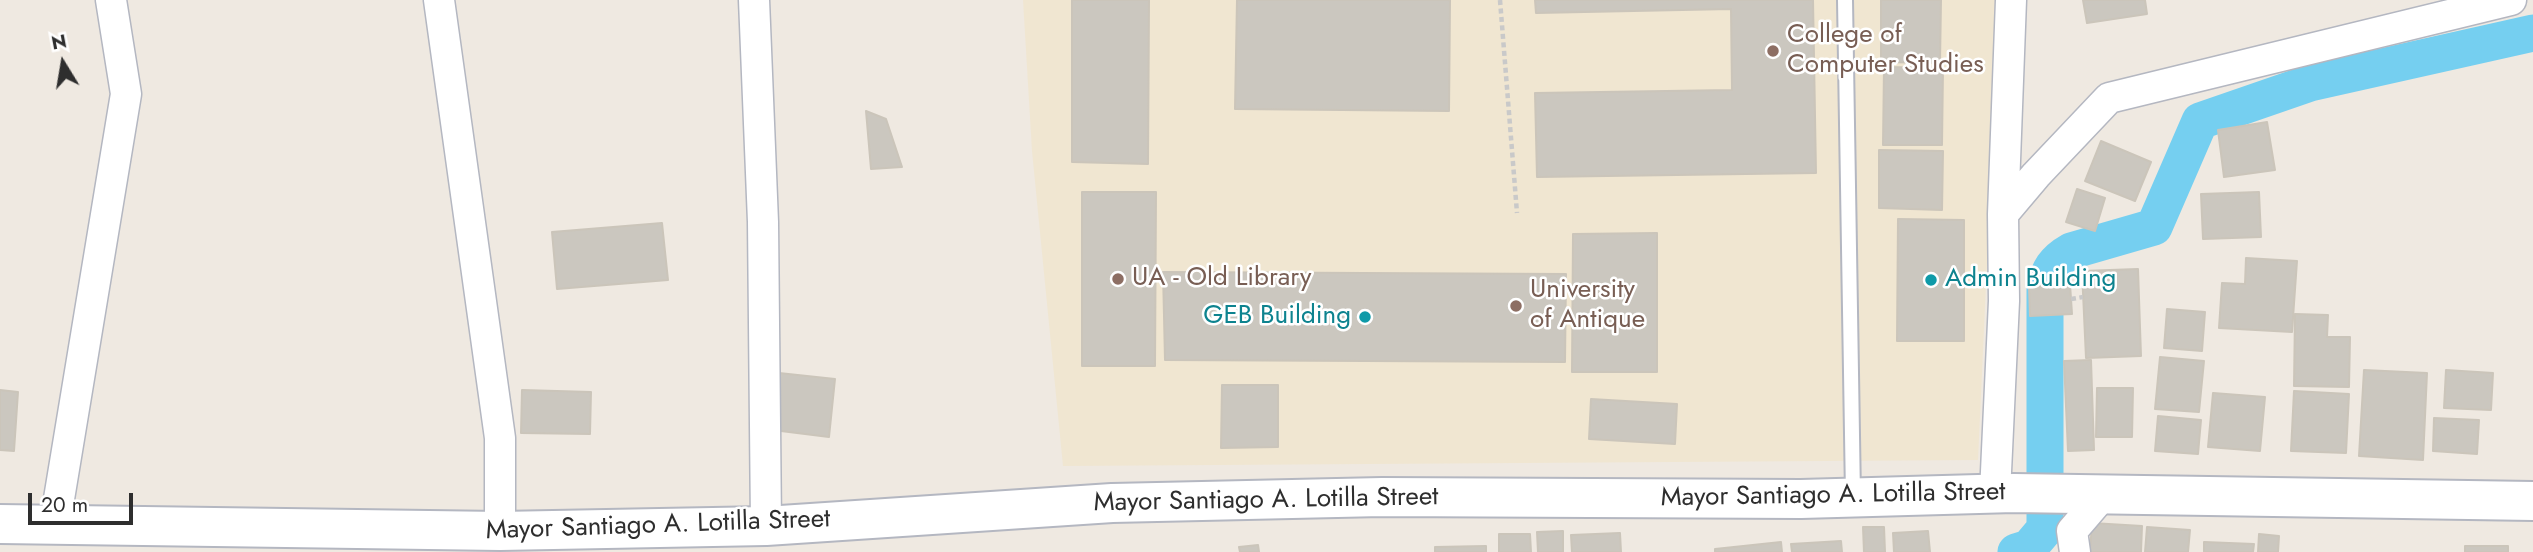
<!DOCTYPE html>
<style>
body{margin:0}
#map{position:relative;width:2533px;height:552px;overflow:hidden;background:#efe9e1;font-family:Jost,sans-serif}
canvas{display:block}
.north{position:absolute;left:28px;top:28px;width:70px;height:70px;-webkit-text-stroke:5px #fff;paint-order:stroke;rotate:349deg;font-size:19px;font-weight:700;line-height:28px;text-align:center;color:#2e2e2e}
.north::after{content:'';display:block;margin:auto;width:24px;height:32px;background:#2e2e2e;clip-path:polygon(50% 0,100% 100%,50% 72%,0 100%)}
.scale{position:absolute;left:28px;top:493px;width:105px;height:32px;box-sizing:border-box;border:4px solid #2e2e2e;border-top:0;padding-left:9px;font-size:21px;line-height:24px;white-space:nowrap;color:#2e2e2e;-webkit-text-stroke:5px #fff;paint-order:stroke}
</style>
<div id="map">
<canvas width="2533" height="552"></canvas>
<div class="north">N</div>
<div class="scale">20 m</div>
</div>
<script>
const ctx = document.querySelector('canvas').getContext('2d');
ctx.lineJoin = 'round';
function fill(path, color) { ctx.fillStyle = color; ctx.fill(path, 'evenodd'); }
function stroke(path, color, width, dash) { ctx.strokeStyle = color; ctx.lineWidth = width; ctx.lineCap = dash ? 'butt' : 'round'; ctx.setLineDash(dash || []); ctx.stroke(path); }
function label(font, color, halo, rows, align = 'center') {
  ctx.font = font + ' Jost,sans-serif'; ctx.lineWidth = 5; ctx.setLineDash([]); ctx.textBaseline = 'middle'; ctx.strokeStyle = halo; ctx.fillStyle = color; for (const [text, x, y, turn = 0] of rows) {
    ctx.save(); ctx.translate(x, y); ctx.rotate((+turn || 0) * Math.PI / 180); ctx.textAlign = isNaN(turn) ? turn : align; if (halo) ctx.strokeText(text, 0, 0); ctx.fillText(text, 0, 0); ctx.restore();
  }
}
const education = new Path2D(`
 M1023 0H1999L1978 460 1063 466 1032 151Z`);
const canal = new Path2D(`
 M2016 552 2029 548 2045 529V289C2048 270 2055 260 2071 251L2154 227 2200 121 2310 83 2533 33`);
const building = new Path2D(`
 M1072 0H1149L1148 164 1072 162Z
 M1237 0H1450L1449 111 1235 109Z
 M1535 0H1813L1816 173 1537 177 1535 93 1732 90 1731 9 1536 13Z
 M1881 0H1941L1940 63 1881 62Z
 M2083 0H2145L2147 14 2087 23Z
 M1884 67 1943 68 1942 145H1883Z
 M866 111 886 119 902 167 871 169Z
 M2267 122 2275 170 2224 177 2218 130Z
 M2101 141 2151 162 2135 201 2085 181Z
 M1879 150 1943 151 1942 210 1879 208Z
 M2077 189 2105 198 2095 231 2066 222Z
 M1082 192H1156L1155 366H1082Z
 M2259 192 2261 237 2203 239 2201 194Z
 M1898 219 1964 220V341H1897Z
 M662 223 668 280 557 289 552 232Z
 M1657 233V372H1572L1573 234Z
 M2246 258 2297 261 2292 332 2219 328 2222 283 2245 284Z
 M2138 269 2141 356 2086 358 2082 271Z
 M1163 272 1566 274 1565 362 1165 360Z
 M2070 284 2072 314 2030 316 2029 286Z
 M2167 309 2205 312 2202 351 2164 348Z
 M2295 314 2328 315 2327 337H2350L2349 387 2294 386Z
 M2160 357 2204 361 2199 412 2155 409Z
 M2091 360 2094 450 2068 451 2064 361Z
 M2364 370 2427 373 2423 460 2359 456Z
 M2446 370 2493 373 2491 410 2444 408Z
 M779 373 835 379 829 437 773 430Z
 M1222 385H1278V447L1221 448Z
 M2097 388H2133L2132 437H2096Z
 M0 390 18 392 14 451 0 450Z
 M522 390 591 392 590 434 521 433Z
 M2294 391 2349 394 2346 453 2291 451Z
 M2213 393 2265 397 2260 451 2208 447Z
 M1591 399 1677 404 1675 444 1589 439Z
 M2158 416 2201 420 2198 454 2155 451Z
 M2434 418 2479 420 2477 454 2433 451Z
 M2092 523 2142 526 2141 552H2090Z
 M1863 527H1884L1885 552H1864Z
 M2147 527 2190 530 2188 552H2145Z
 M1563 531V552H1538L1537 532Z
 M1928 531 1930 552H1894L1893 533Z
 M1620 533 1621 552H1572L1571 535Z
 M1499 534H1530L1531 552H1499Z
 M2259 534 2279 536 2278 552H2258Z
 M1841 541 1842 552H1792L1791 544Z
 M1781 542 1782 552H1715V549Z
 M2204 542 2254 544 2253 552H2204Z
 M1258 545 1259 552H1240L1239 547Z
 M1486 546V552H1435V547Z
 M2465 546H2508V552H2465Z`);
const path = new Path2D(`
 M1500 0 1517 213
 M2071 299 2083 297`);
const service = new Path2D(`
 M1845 0 1853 496`);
const minor = new Path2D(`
 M439 0 500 438V531
 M754 0 763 222 766 526
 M2003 214 2036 175 2109 98 2511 0
 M1995 493 2004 301 2003 214 2011 0
 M55 523 126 94 111 0
 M2075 552 2072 531 2102 496`);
const secondary = new Path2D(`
 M0 524 500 531 766 526 1112 503 1382 497 1801 499 2014 493 2533 501`);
const markers = [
 [1773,51,7,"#8d6e63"],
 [1118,279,7,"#8d6e63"],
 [1931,280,7,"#0f9aa8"],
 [1516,306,7,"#8d6e63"],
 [1365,317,7,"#0f9aa8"]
];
const educationNames = [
 ["College of",1787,36],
 ["Computer Studies",1787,66],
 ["UA - Old Library",1132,279],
 ["University",1530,291],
 ["of Antique",1530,321]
];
const cultureNames = [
 ["Admin Building",1945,280],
 ["GEB Building",1351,317,"right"]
];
const streetNames = [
 ["Mayor Santiago A. Lotilla Street",1833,496,-1],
 ["Mayor Santiago A. Lotilla Street",1266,501,-1],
 ["Mayor Santiago A. Lotilla Street",658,526,-2]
];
fill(education, '#f0e6d1');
stroke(canal, '#75cff0', 37);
fill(building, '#cbc7bf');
stroke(building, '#cbc5ba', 2);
stroke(service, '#b4b7c1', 18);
stroke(minor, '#b4b7c1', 33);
stroke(secondary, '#b4b7c1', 42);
stroke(path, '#c9c9c9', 4.5, [5, 3.5]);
stroke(service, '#fff', 14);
stroke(minor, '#fff', 30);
stroke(secondary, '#fff', 38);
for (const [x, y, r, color] of markers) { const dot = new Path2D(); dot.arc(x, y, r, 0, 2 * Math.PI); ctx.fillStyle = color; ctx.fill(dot); stroke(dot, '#fff', 2.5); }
label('26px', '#785e54', '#fff', educationNames, 'left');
label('26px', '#0d838f', '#fff', cultureNames, 'left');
label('26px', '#2e2e2e', '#fff', streetNames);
</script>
